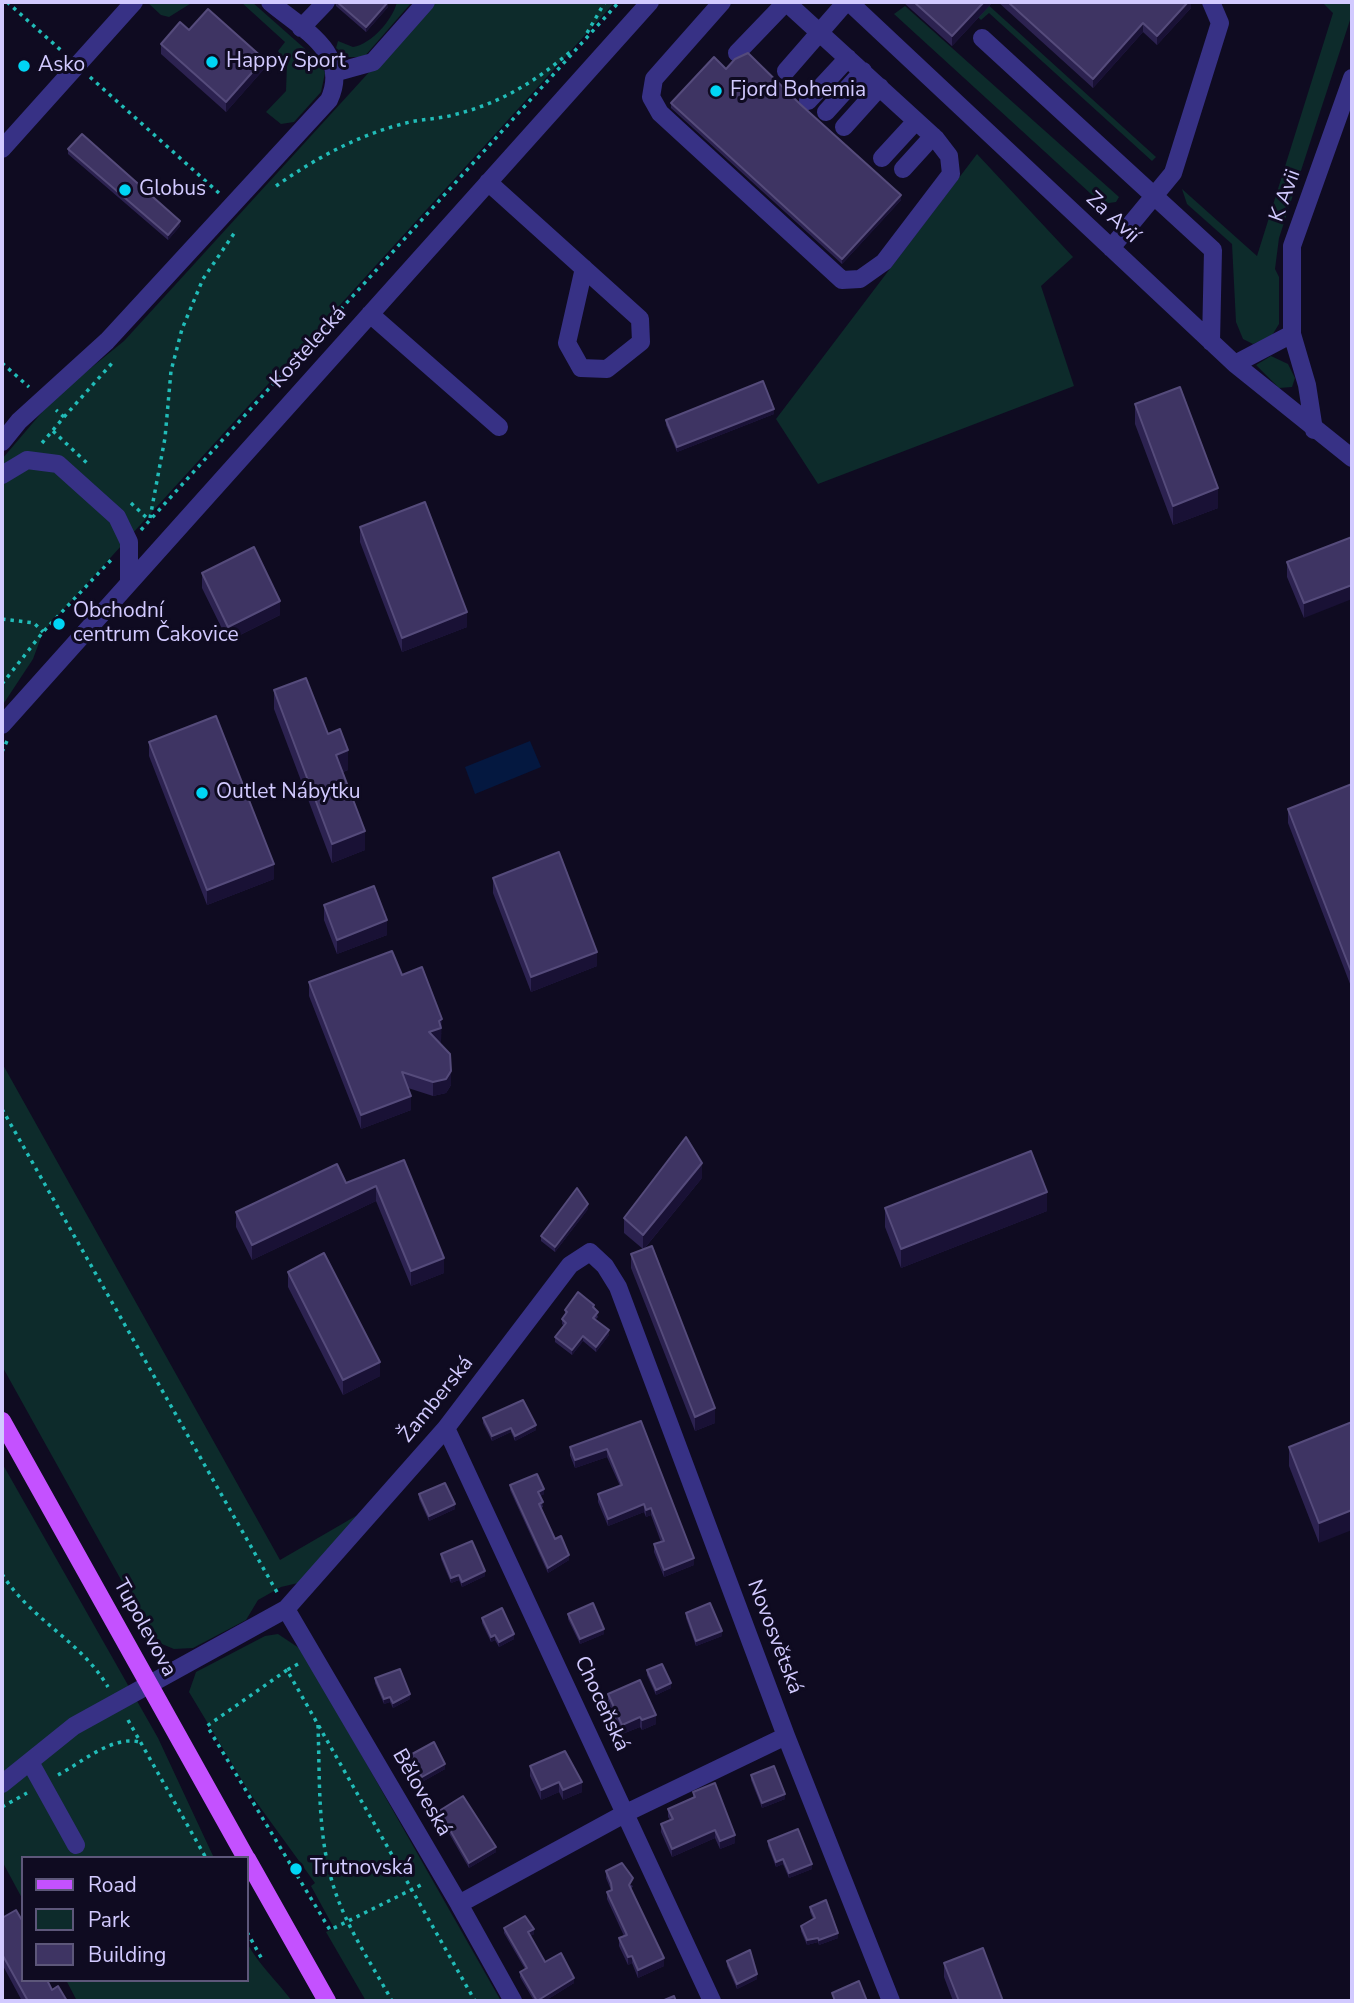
<!DOCTYPE html>
<meta charset="utf-8">
<style>
body{margin:0}
#map{position:relative;width:1354px;height:2003px;overflow:hidden;background:#0f0b21;font-family:"Nunito Sans",sans-serif}
canvas{display:block}
.frame{position:absolute;inset:0;border:4px solid #d2caff;pointer-events:none}
.legend{position:absolute;left:21px;top:1856px;width:228px;height:126px;box-sizing:border-box;background:#0f0b21;border:2px solid #5d577a;margin:0;padding:9px 12px;list-style:none;font-size:21px;color:#d2caff}
.legend li{display:flex;align-items:center;gap:14px;height:35px}
.legend b{width:35px;border:2px solid #5d577a}
</style>
<div id="map">
<canvas width="1354" height="2003"></canvas>
<div class="frame"></div>
<ul class="legend">
<li><b style="height:9px;background:#c451ff"></b>Road</li>
<li><b style="height:19px;background:#0d2b2b"></b>Park</li>
<li><b style="height:19px;background:#3e3463"></b>Building</li>
</ul>
</div>
<script>
const ctx = document.querySelector('canvas').getContext('2d');
ctx.lineJoin = 'round';
function fill(path, color) { ctx.fillStyle = color; ctx.fill(path, 'evenodd'); }
function stroke(path, color, width, dash) { ctx.strokeStyle = color; ctx.lineWidth = width; ctx.lineCap = dash ? 'butt' : 'round'; ctx.setLineDash(dash || []); ctx.stroke(path); }
function label(font, color, halo, rows, align = 'center') {
  ctx.font = font + ' "Nunito Sans",sans-serif'; ctx.lineWidth = 6; ctx.setLineDash([]); ctx.textBaseline = 'middle'; ctx.strokeStyle = halo; ctx.fillStyle = color; for (const [text, x, y, turn = 0] of rows) {
    ctx.save(); ctx.translate(x, y); ctx.rotate((+turn || 0) * Math.PI / 180); ctx.textAlign = isNaN(turn) ? turn : align; if (halo) ctx.strokeText(text, 0, 0); ctx.fillText(text, 0, 0); ctx.restore();
  }
}
const green = new Path2D(`
 M147 2H193L169 17 161 15Z
 M241 2H252L321 63 325 73 321 92 294 122 281 124 266 112 286 91 287 64 278 51 285 42Z
 M397 2H412L364 57H348L336 48 338 41 353 47C372 44 393 19 397 2Z
 M433 2H615L43 632 33 659 2 706V459L55 397 124 341Z
 M961 2H985L1156 157 1152 161 989 13 981 20Z
 M1322 2H1352V14L1279 238 1275 269 1279 277V324L1271 337 1253 344 1243 339 1236 322 1232 244 1187 204 1182 189 1257 256 1333 13Z
 M905 6 1119 197 1116 202 1102 204 894 14Z
 M977 154 1073 257 1041 286 1074 386 818 484 776 419Z
 M1271 356 1288 364 1295 378 1292 387 1279 388 1256 365Z
 M2 1063 280 1560 361 1513 298 1583 281 1587 258 1600 246 1620 193 1648 174 1649 162 1644 149 1630 2 1366Z
 M2 1463 158 1738 214 1858H23V1900L2 1861Z
 M278 1634 302 1650 501 2001H366L326 1932 334 1928 311 1886 315 1883 249 1792 189 1692 196 1672 265 1636Z
 M247 1943C259 1965 277 1981 292 2001H77L66 1980H247Z`);
const water = new Path2D(`
 M530 741 541 767 475 794 465 767Z`);
const path = new Path2D(`
 M7 2 64 53
 M587 33 605 2
 M90 77 220 194
 M276 186C316 158 358 135 406 123 421 119 438 119 453 115 499 104 535 82 570 52
 M2 363 29 387
 M64 417 114 361
 M53 431 89 465
 M42 443 64 417 56 410
 M131 503 149 520
 M150 518 165 438 171 371 182 329 203 279 235 232
 M141 530 619 2
 M2 619 34 623 43 632
 M2 684 43 632 111 560
 M2 752 7 741
 M2 1109 278 1594
 M2 1574C31 1620 81 1641 108 1687
 M298 1664 287 1670 475 2001
 M287 1670 207 1726 330 1930 425 1883
 M128 1720 206 1858
 M318 1725C320 1780 317 1838 335 1891 348 1930 373 1966 392 2001
 M58 1775C81 1763 113 1735 139 1742
 M2 1807 27 1793
 M247 1932 263 1961`);
const minor = new Path2D(`
 M722 2 654 79 651 97 660 113 842 280 860 279 884 262 951 174 949 156 936 139 786 2
 M849 2 1235 364 1352 458
 M301 28 326 2
 M982 38 1213 250 1211 342
 M737 53 786 2
 M786 71 846 2
 M337 72 373 62 426 2
 M808 101 848 58
 M826 112 863 71
 M844 127 880 87
 M2 149 134 2
 M882 158 916 121
 M903 169 933 136
 M488 182 640 319 641 342 607 369 581 368 567 343 584 268
 M1111 248 1173 173 1220 23 1211 2
 M370 314 499 427
 M1235 364 1292 334
 M1314 430 1307 385 1292 334V246L1352 78
 M2 442 19 421 107 341 329 100C351 53 302 29 270 2
 M2 475 27 460 58 464 117 517 129 542V582
 M2 725 650 2
 M446 1428 712 2001
 M286 1609 459 1904 513 2001
 M30 1762 76 1845
 M2 1784 74 1726 286 1609 446 1428 570 1265 590 1252 605 1266 618 1287 786 1736 891 2001
 M459 1904 626 1813 786 1736`);
const major = new Path2D(`
 M2 1421 246 1858
 M247 1859 327 2001`);
const wall = new Path2D(`
 M335 2H388V7L366 32 336 6Z
 M903 2H993L952 46Z
 M998 2H1191V8L1157 45 1143 32 1093 88Z
 M189 30 264 69 226 112 161 54V44Z
 M726 69 800 104 901 200 842 264 671 108V103Z
 M68 149 180 226 168 240 68 154Z
 M1135 404 1218 508 1173 525 1135 424Z
 M774 414 677 452 666 425V420Z
 M360 527 467 627 402 652 360 542Z
 M1352 537 1304 618 1287 577V562Z
 M202 573 280 615 228 641 202 588Z
 M274 690 328 734 348 770 343 772 365 850 332 863 274 709Z
 M149 742 274 879 207 905 149 756Z
 M1352 784V989L1288 823V809Z
 M493 878 597 966 531 992 493 893Z
 M324 905 387 935 337 954 324 920Z
 M309 982 442 1034H441V1042L439 1043 451 1085 446 1093 433 1096 408 1088 411 1110 361 1129 309 996Z
 M404 1160 444 1273 411 1286 376 1201 252 1260 236 1227V1212L346 1183Z
 M702 1178 644 1249 715 1423 695 1431 631 1268V1254L643 1249 624 1233V1218Z
 M885 1208 1047 1211 901 1268 885 1227Z
 M588 1209 555 1252 541 1241V1236Z
 M288 1272 380 1376 343 1395 288 1287Z
 M594 1309 598 1317 595 1320 609 1335 596 1352 583 1341 572 1355 555 1342V1337L564 1326 562 1324V1319L565 1315V1310Z
 M483 1418 536 1430 515 1441 511 1432 492 1441 483 1423Z
 M641 1421 694 1565 664 1577 654 1552V1544L661 1542 651 1515 646 1517 644 1512 608 1526 598 1502V1494L620 1486 607 1457 575 1468 570 1455V1447Z
 M1352 1422 1319 1543 1289 1466V1447Z
 M510 1485 544 1494 540 1496 543 1507 541 1508 555 1539 569 1560 548 1573 510 1490Z
 M419 1494 455 1509 429 1521 419 1499Z
 M441 1554 485 1576 462 1587 459 1580 451 1583 441 1559Z
 M686 1613 722 1636 696 1646 686 1618Z
 M568 1614 604 1634 580 1644 568 1619Z
 M482 1618 514 1639 499 1647 495 1640 491 1642 482 1623Z
 M647 1670 671 1688 656 1695 647 1675Z
 M375 1678 410 1699 393 1708 390 1702 384 1704 375 1683Z
 M608 1694 656 1724 642 1730 640 1727 622 1734 608 1704Z
 M403 1759 445 1769 422 1782 418 1775 412 1779 403 1764Z
 M530 1766 582 1792 563 1800 559 1792 541 1800 530 1776Z
 M751 1775 785 1799 762 1808 751 1780Z
 M693 1792 735 1843 720 1849 715 1838 672 1857 661 1832V1824L670 1820 668 1817V1809L693 1797Z
 M439 1811 496 1852 469 1868 439 1816Z
 M768 1841 812 1869 789 1878 783 1864 776 1867 768 1846Z
 M606 1871 633 1886 631 1889 664 1966 638 1978 632 1963 628 1965 619 1946V1938L624 1936 607 1899V1892L611 1890 606 1878Z
 M810 1907 838 1938 819 1945 818 1942 807 1945 801 1931V1926L813 1919 810 1912Z
 M2 1918 23 1980 52 1990 67 2001H22L2 1964Z
 M504 1928 534 1934 530 1936 545 1962 574 1983 545 2001H534L520 1977V1972L525 1969 504 1933Z
 M727 1961 757 1979 737 1989 727 1966Z
 M944 1963 1003 2001H953L944 1977Z`);
const shadedWall = new Path2D(`
 M388 2V7L366 32V27Z
 M984 2H993L952 46V36Z
 M1188 2H1191V8L1157 45V36Z
 M1143 23V32L1093 88V79Z
 M264 59V69L226 112V102Z
 M901 195V200L842 264V259Z
 M180 221V226L168 240V235Z
 M774 409V414L677 452V447Z
 M1218 488V508L1173 525V506Z
 M1352 585V599L1304 618V603Z
 M280 601V615L228 641V627Z
 M467 612V627L402 652V638Z
 M348 750V770L336 774V755Z
 M365 831V850L332 863V844Z
 M274 864V879L207 905V890Z
 M387 920V935L337 954V940Z
 M597 952V966L531 992V977Z
 M442 1019 441 1042 429 1047V1032L439 1021Z
 M451 1071V1085L446 1093 433 1096V1082Z
 M411 1096V1110L361 1129V1115Z
 M702 1163V1178L643 1250V1235Z
 M376 1186V1201L252 1260V1245Z
 M1047 1192V1211L901 1268V1249Z
 M588 1204V1209L555 1252V1247Z
 M444 1258V1273L411 1286V1271Z
 M609 1330V1335L596 1352V1347Z
 M583 1336V1341L572 1355V1350Z
 M380 1362V1376L343 1395V1380Z
 M715 1408V1423L695 1431V1417Z
 M536 1425V1430L515 1441V1436Z
 M511 1428V1432L492 1441V1436Z
 M607 1449V1457L575 1468V1460Z
 M544 1489V1494L538 1497V1492Z
 M455 1504V1509L429 1521V1516Z
 M644 1504V1512L608 1526V1519Z
 M651 1508V1515L646 1517V1510Z
 M1352 1510V1530L1319 1543V1523Z
 M569 1555V1560L548 1573V1568Z
 M694 1558V1565L664 1577V1570Z
 M485 1571V1576L462 1587V1582Z
 M459 1575V1580L451 1583V1578Z
 M604 1629V1634L580 1644V1639Z
 M722 1631V1636L696 1646V1641Z
 M514 1634V1639L499 1647V1642Z
 M495 1635V1640L491 1642V1637Z
 M671 1683V1688L656 1695V1690Z
 M410 1694V1699L393 1708V1703Z
 M390 1697V1702L384 1704V1699Z
 M656 1715V1724L642 1730V1720Z
 M640 1717V1727L622 1734V1725Z
 M445 1764V1769L422 1782V1777Z
 M418 1770V1775L412 1779V1774Z
 M559 1782V1792L541 1800V1790Z
 M582 1782V1792L563 1800V1790Z
 M785 1794V1799L762 1808V1803Z
 M715 1830V1838L672 1857V1849Z
 M735 1835V1843L720 1849V1841Z
 M496 1847V1852L469 1868V1863Z
 M783 1859V1864L776 1867V1862Z
 M812 1864V1869L789 1878V1873Z
 M534 1929V1934L528 1937V1932Z
 M838 1933V1938L819 1945V1940Z
 M818 1938V1942L807 1945V1940Z
 M632 1956V1963L628 1965V1957Z
 M664 1958V1966L638 1978V1970Z
 M757 1974V1979L737 1989V1984Z
 M574 1978V1983L545 2001H537Z`);
const building = new Path2D(`
 M337 2H388L366 27Z
 M914 2H984L952 36Z
 M1008 2H1188L1157 36 1143 23 1093 79Z
 M208 9 264 59 226 102 161 44 180 22 189 30Z
 M748 53 800 104 901 195 842 259 671 103 714 57 726 69 735 59Z
 M82 134 180 221 168 235 68 149Z
 M763 381 774 409 677 447 666 420Z
 M1180 387 1218 488 1173 506 1135 404Z
 M425 502 467 612 402 638 360 527Z
 M1352 537V585L1304 603 1287 562Z
 M254 547 280 601 228 627 202 573Z
 M306 678 328 734 340 729 348 750 336 755 365 831 332 844 274 690Z
 M216 716 274 864 207 890 149 742Z
 M1352 784V974L1288 809Z
 M559 852 597 952 531 977 493 878Z
 M374 886 387 920 337 940 324 905Z
 M392 951 402 975 422 967 442 1019 439 1021 441 1028 429 1032 450 1054 451 1071 446 1079 433 1082 402 1072 411 1096 361 1115 309 982Z
 M686 1137 702 1163 643 1235 624 1218Z
 M1031 1151 1047 1192 901 1249 885 1208Z
 M404 1160 444 1258 411 1271 376 1186 252 1245 236 1212 337 1164 346 1183Z
 M577 1188 588 1204 555 1247 541 1236Z
 M652 1246 715 1408 695 1417 631 1254Z
 M324 1253 380 1362 343 1380 288 1272Z
 M578 1292 594 1305 593 1307 598 1312 593 1318 609 1330 596 1347 583 1336 572 1350 555 1337 566 1323 562 1319 567 1312 565 1310Z
 M523 1400 536 1425 515 1436 511 1428 492 1436 483 1418Z
 M641 1421 694 1558 664 1570 654 1544 664 1541 651 1508 646 1510 644 1504 608 1519 598 1494 622 1485 607 1449 575 1460 570 1447Z
 M1352 1422V1510L1319 1523 1289 1447Z
 M537 1474 544 1489 538 1492 543 1502 539 1504 555 1539 561 1536 569 1555 548 1568 510 1485Z
 M445 1483 455 1504 429 1516 419 1494Z
 M472 1541 485 1571 462 1582 459 1575 451 1578 441 1554Z
 M593 1603 604 1629 580 1639 568 1614Z
 M710 1603 722 1631 696 1641 686 1613Z
 M502 1608 514 1634 499 1642 495 1635 491 1637 482 1618Z
 M662 1664 671 1683 656 1690 647 1670Z
 M400 1669 410 1694 393 1703 390 1697 384 1699 375 1678Z
 M640 1680 656 1715 642 1720 640 1717 622 1725 608 1694Z
 M434 1742 445 1764 422 1777 418 1770 412 1774 403 1759Z
 M565 1751 582 1782 563 1790 559 1782 541 1790 530 1766Z
 M774 1766 785 1794 762 1803 751 1775Z
 M715 1783 735 1835 720 1841 715 1830 672 1849 661 1824 673 1819 668 1809 695 1797 693 1792Z
 M463 1796 496 1847 469 1863 439 1811Z
 M798 1829 812 1864 789 1873 783 1859 776 1862 768 1841Z
 M622 1863 633 1878 629 1885 664 1958 638 1970 632 1956 628 1957 619 1938 627 1935 607 1892 612 1890 611 1883 606 1871Z
 M826 1900 838 1933 819 1940 818 1938 807 1940 801 1926 815 1918 810 1907Z
 M16 1910 23 1922V1980H47L52 1990 58 1986 67 2001H28L2 1954V1918Z
 M525 1916 534 1929 528 1932 545 1962 561 1953 574 1978 537 2001 520 1972 527 1968 504 1928Z
 M983 1948 1003 2001H959L944 1963Z
 M750 1950 757 1974 737 1984 727 1961Z
 M859 1981 867 2001H835L832 1993Z
 M674 1996 676 2001H662Z`);
const markers = [
 [212,62,7,"#00d5f5"],
 [24,66,7,"#00d5f5"],
 [716,91,7,"#00d5f5"],
 [125,190,7,"#00d5f5"],
 [59,624,7,"#00d5f5"],
 [202,793,7,"#00d5f5"],
 [296,1869,7,"#00d5f5"]
];
const poiNames = [
 ["Happy Sport",226,62],
 ["Asko",38,66],
 ["Fjord Bohemia",730,91],
 ["Globus",139,190],
 ["Obchodní",73,612],
 ["centrum Čakovice",73,636],
 ["Outlet Nábytku",216,793],
 ["Trutnovská",310,1869]
];
const streetNames = [
 ["K Avii",1286,196,-70],
 ["Za Avií",1112,218,43],
 ["Kostelecká",309,348,-48],
 ["Žamberská",437,1400,-51],
 ["Tupolevova",144,1628,61],
 ["Novosvětská",774,1637,69],
 ["Choceňská",601,1704,65],
 ["Běloveská",421,1793,60]
];
fill(green, '#0d2b2b');
fill(water, '#041840');
stroke(path, '#21bcb8', 3.5, [3.5, 5]);
stroke(minor, '#373185', 18);
stroke(major, '#c451ff', 18);
fill(wall, '#2c2250');
fill(shadedWall, '#191135');
fill(building, '#3e3463');
stroke(building, '#554b7b', 2);
for (const [x, y, r, color] of markers) { const dot = new Path2D(); dot.arc(x, y, r, 0, 2 * Math.PI); ctx.fillStyle = color; ctx.fill(dot); stroke(dot, '#0f0b21', 2.5); }
label('21px', '#d2caff', '#0f0b21', poiNames, 'left');
label('21px', '#d2caff', '#0f0b21', streetNames);
</script>
